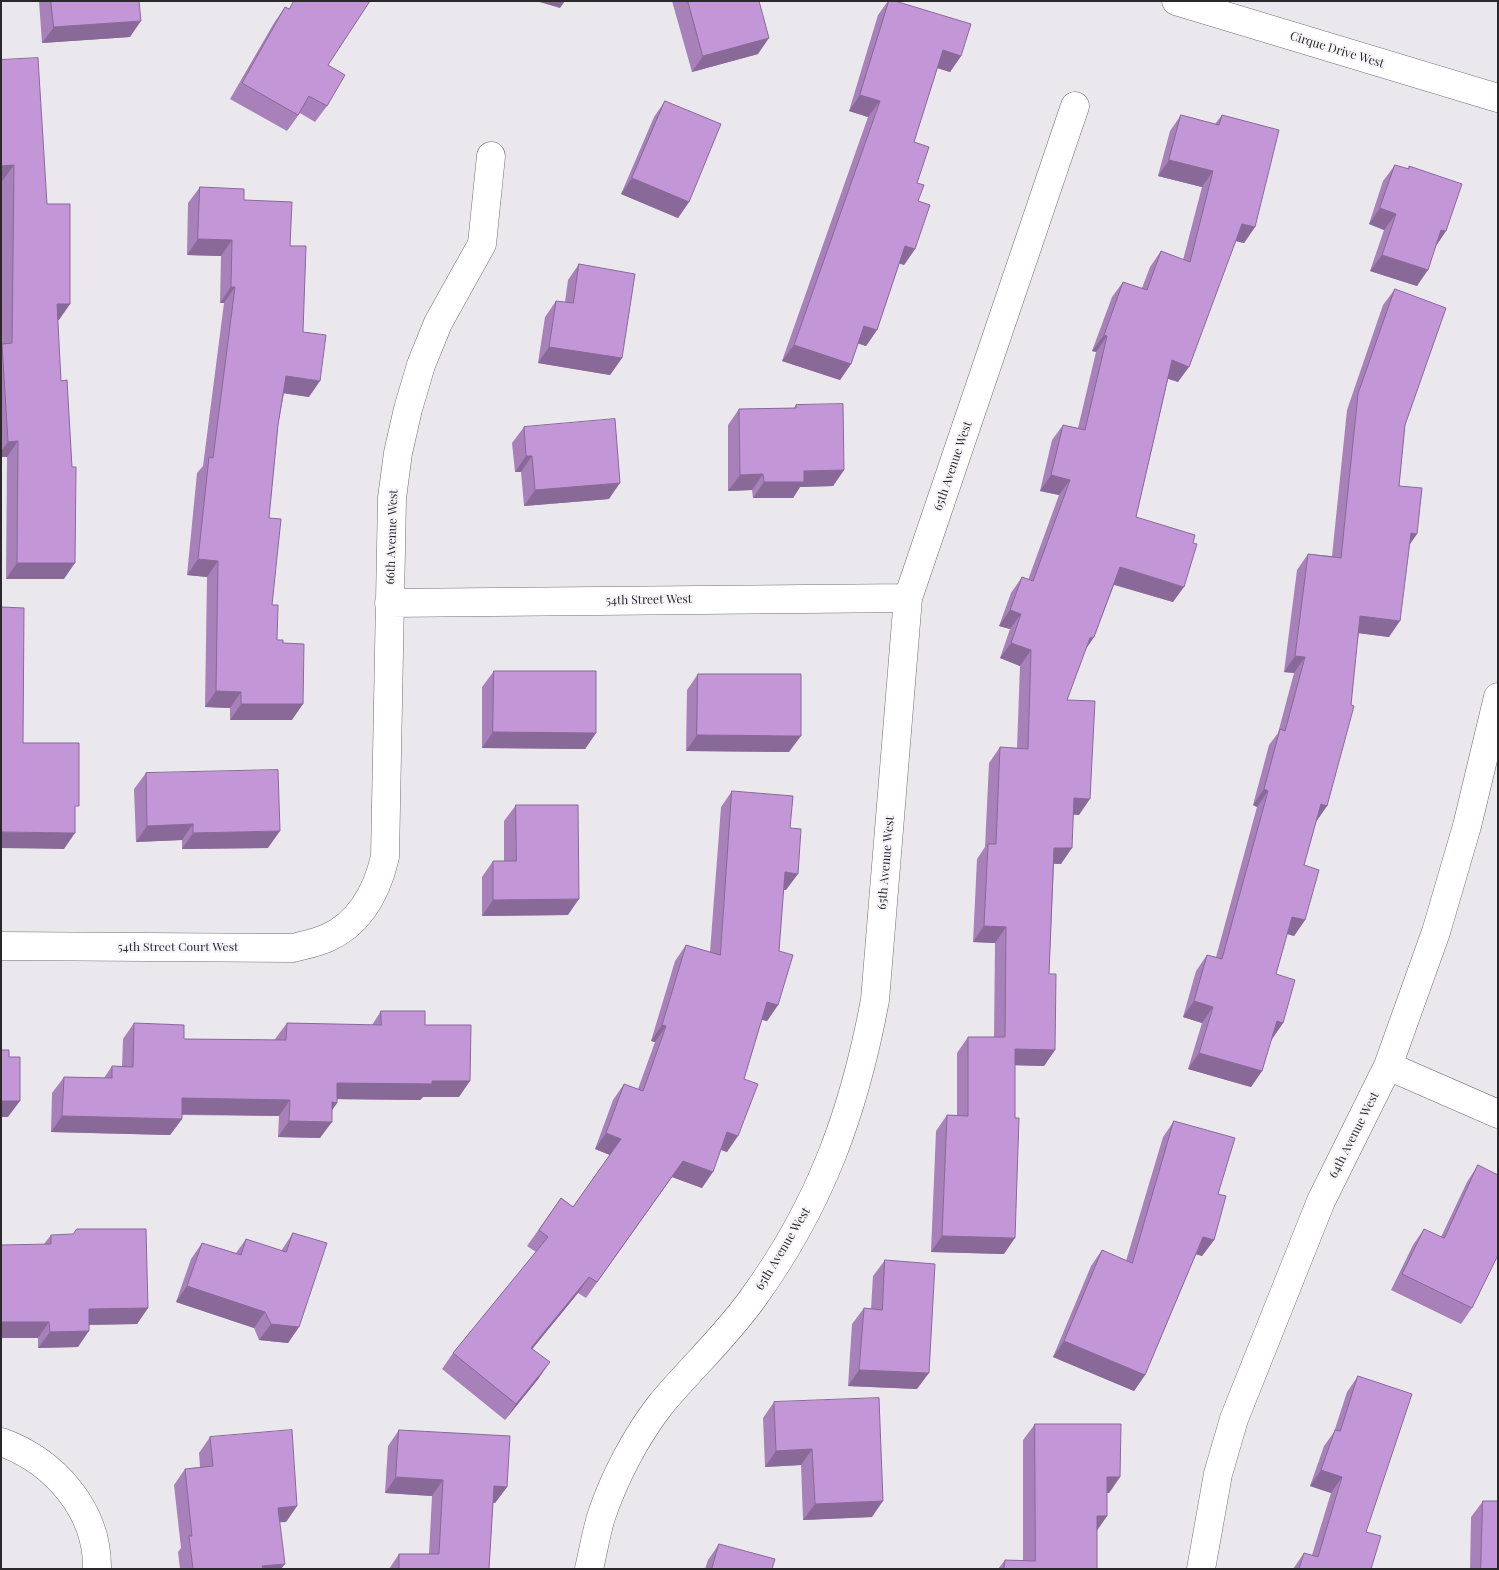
<!DOCTYPE html>
<style>
body{margin:0}
#map{position:relative;width:1499px;height:1570px;overflow:hidden;background:#ebe8ed;font-family:"Playfair Display",serif}
canvas{display:block}
.frame{position:absolute;inset:0;border:2px solid #2a282a;pointer-events:none}
</style>
<div id="map">
<canvas width="1499" height="1570"></canvas>
<div class="frame"></div>
</div>
<script>
const ctx = document.querySelector('canvas').getContext('2d');
ctx.lineJoin = 'round';
function stroke(path, color, width, dash) { ctx.strokeStyle = color; ctx.lineWidth = width; ctx.lineCap = dash ? 'butt' : 'round'; ctx.setLineDash(dash || []); ctx.stroke(path); }
function fill(path, color) { ctx.fillStyle = color; ctx.fill(path, 'evenodd'); }
function label(font, color, halo, rows, align = 'center') {
  ctx.font = font + ' "Playfair Display",serif'; ctx.lineWidth = 4; ctx.setLineDash([]); ctx.textBaseline = 'middle'; ctx.strokeStyle = halo; ctx.fillStyle = color; for (const [text, x, y, turn = 0] of rows) {
    ctx.save(); ctx.translate(x, y); ctx.rotate((+turn || 0) * Math.PI / 180); ctx.textAlign = isNaN(turn) ? turn : align; if (halo) ctx.strokeText(text, 0, 0); ctx.fillText(text, 0, 0); ctx.restore();
  }
}
const street = new Path2D(`
 M389 603 908 598
 M1 946 293 948C304 945 316 943 327 938 361 923 377 891 385 857L392 498 398 453 408 409 421 365 438 323 482 244 491 156
 M1388 1066 1498 1114
 M1 1442C54 1461 98 1510 97 1569
 M589 1569C593 1552 596 1534 601 1517 614 1478 636 1436 661 1404 691 1368 726 1336 753 1298 821 1204 854 1112 875 1000L908 598 1075 106
 M1201 1569 1218 1474 1234 1419 1321 1201 1388 1066 1436 932 1467 826 1498 697`);
const secondary = new Path2D(`
 M1176 1 1498 98`);
const wall = new Path2D(`
 M39 1H139L130 37 42 43Z
 M294 1H370L328 65 327 106 315 122 300 113 287 131 230 99 274 23 285 7 289 9Z
 M672 1H759L758 54 692 72Z
 M888 1H895L961 56 950 72 937 68 914 142 918 201 915 249 904 265 899 263 877 330 866 346 858 343 851 364 840 380 782 361 868 117 849 111 878 15Z
 M1 60 47 204 70 304 58 320 64 579H6L7 457H1L2 181Z
 M665 101 689 202 678 218 621 194 654 117Z
 M1181 115 1215 124 1222 115 1255 227 1244 243 1236 241 1178 382 1168 379 1136 517 1173 602 1114 585 1094 637 1085 650 1067 700 1079 815 1073 814 1061 864H1054L1049 974 1055 1050 1044 1066 1015 1065 1004 1254 931 1252 936 1131 947 1115H957V1053L968 1037H994L995 943 973 942 977 859 985 847 989 763 1000 747 1017 748 1020 666 1000 658 1010 629 999 626 1011 593 1022 577 1028 580 1059 495 1040 491 1052 440 1063 425 1078 428 1096 352 1092 351 1112 297 1123 282 1142 288 1150 267 1161 251 1183 260 1202 187 1158 176 1170 131Z
 M1395 165 1408 169 1409 166 1446 231 1436 246 1417 286 1370 271 1384 230 1369 224 1383 181Z
 M200 187 244 200 290 246 303 332 309 397 284 393 278 425 269 518 272 605 277 640 283 643 292 720H230V708L205 707 207 577 187 575 197 473 203 466 224 303H220L221 256 187 255 188 203Z
 M579 264 622 358 610 375 538 363 545 317 556 301 565 302 568 280Z
 M1395 289 1405 425 1399 486 1410 544 1389 637 1359 633 1327 806 1316 821 1304 865 1305 920 1294 936 1287 934 1276 974 1283 1023 1272 1039 1271 1038 1262 1071 1251 1087 1188 1069 1202 1023 1183 1017 1196 971 1207 955 1216 957 1257 807 1253 805 1269 745 1278 733 1294 673 1284 672 1297 570 1308 554 1332 556 1347 410 1383 305Z
 M796 405 844 470 833 486 800 487 793 498H753L752 490 728 491V425L739 409 794 408Z
 M524 427 609 499 524 506 521 472H515L512 443Z
 M494 671 596 733 585 749 482 748V687Z
 M698 674 789 752 686 751 687 690Z
 M146 773 268 848 182 849V840L136 842 134 789Z
 M732 791 790 828 786 890 783 889 779 951 778 1005 767 1021 762 1020 744 1079 727 1152 721 1150 702 1188 672 1177 586 1298 578 1293 532 1349 539 1378 505 1420 442 1369 453 1353 536 1252 527 1246 561 1198 573 1207 610 1155 595 1149 613 1100 624 1084 638 1089 655 1042 651 1041 675 961 686 945 710 952 721 807Z
 M516 805 568 915 482 916V877L493 861H504V821Z
 M381 1011 425 1025 459 1097H423L420 1100 337 1099V1103L332 1110 320 1138 278 1137 279 1116 182 1115V1119L170 1135 51 1132 52 1093 64 1077 104 1078 112 1066H122L123 1039 134 1023 184 1039 275 1040V1039L287 1023 372 1025Z
 M1174 1121 1218 1194 1214 1240 1202 1256 1196 1254 1145 1375 1134 1391 1053 1357 1091 1266 1102 1250 1126 1261 1163 1137Z
 M1478 1165 1472 1308 1461 1324 1391 1290 1413 1245 1424 1229 1441 1237 1467 1182Z
 M293 1233 299 1327 288 1343 259 1340 254 1328 176 1302 191 1259 202 1243 236 1253 246 1239 281 1251Z
 M51 1235 148 1308 137 1324 89 1325 78 1347 38 1348V1338H1L44 1244Z
 M885 1260 917 1389 848 1386 852 1324 864 1308 871 1309 873 1276Z
 M1358 1376 1366 1532 1371 1569H1293L1304 1553 1312 1555 1331 1493 1310 1486 1324 1446 1334 1432 1347 1392Z
 M774 1402 872 1517 803 1520 801 1465 765 1467 763 1418Z
 M1035 1424 1120 1477 1109 1493H1107V1516L1097 1530V1569H998L1005 1560H1023V1440Z
 M399 1430 507 1487 495 1503H493L489 1569H389L399 1554H429L432 1496 385 1493 388 1446Z
 M210 1437 297 1506 286 1522H279L281 1569H180L178 1552 181 1548 174 1485 185 1469 200 1467 199 1453Z
 M1483 1501 1498 1569H1470L1471 1517Z
 M719 1544 772 1569H705L708 1560Z`);
const shadedWall = new Path2D(`
 M536 1H565L560 8Z
 M141 21 130 37 42 43 54 27Z
 M769 38 758 54 692 72 703 56Z
 M943 50 961 56 950 72 931 66Z
 M860 95 880 101 868 117 849 111Z
 M1169 160 1213 171 1202 187 1158 176Z
 M14 165 2 181H1V166Z
 M632 178 689 202 678 218 621 194Z
 M1380 208 1396 214 1384 230 1369 224Z
 M1242 224 1255 227 1244 243 1231 240Z
 M1441 230 1446 231 1435 247Z
 M198 239 232 240 221 256 187 255Z
 M905 246 915 249 904 265 894 262Z
 M1382 255 1428 270 1417 286 1370 271Z
 M231 287H235L224 303H220Z
 M57 304H70L59 320H46Z
 M864 326 877 330 866 346 853 342Z
 M1104 335 1107 336 1096 352 1092 351Z
 M794 345 851 364 840 380 782 361Z
 M549 347 622 358 610 375 538 363Z
 M1172 360 1189 367 1178 382 1161 376Z
 M286 376 320 381 309 397 275 392Z
 M18 441 7 457H1V451L8 442Z
 M526 456H532L521 472H515Z
 M844 470 833 486 800 487 793 498H753L764 482 804 471Z
 M763 474 752 490 728 491 740 475Z
 M1051 475 1070 480 1059 495 1040 491Z
 M620 483 609 499 524 506 535 490Z
 M1411 533 1417 534 1406 550Z
 M198 559 218 561 207 577 187 575Z
 M17 563H75L64 579H6Z
 M1120 567 1184 587 1173 602 1109 583Z
 M1010 610 1021 614 1010 629 999 626Z
 M1360 616 1400 621 1389 637 1349 632Z
 M1094 637 1083 653 1090 638Z
 M1011 643 1031 650 1020 666 1000 658Z
 M1295 656 1305 657 1294 673 1284 672Z
 M216 691 241 692 230 708 205 707Z
 M241 704H303L292 720H230Z
 M493 732 596 733 585 749 482 748Z
 M697 735 801 736 789 752 686 751Z
 M1264 789 1268 791 1257 807 1253 805Z
 M1074 798 1090 799 1079 815 1063 814Z
 M1321 804 1327 806 1316 822Z
 M193 824 182 840 136 842 147 826Z
 M280 831 268 848 182 849 193 833Z
 M1 832 75 833 64 849 1 848Z
 M1054 848H1072L1061 864 1043 863Z
 M785 872 798 874 786 890 773 888Z
 M579 899 568 915 482 916 493 900Z
 M1292 917 1305 920 1294 936 1281 932Z
 M984 926 1006 927 995 943 973 942Z
 M1194 1001 1213 1007 1202 1023 1183 1017Z
 M767 1002 778 1005 767 1021 756 1018Z
 M1277 1021 1283 1023 1272 1039 1265 1037Z
 M662 1025 666 1026 655 1042 651 1041Z
 M1015 1049 1055 1050 1044 1066 1004 1065Z
 M1199 1053 1262 1071 1251 1087 1188 1069Z
 M432 1081H470L459 1097H423L420 1100 326 1099 337 1083Z
 M182 1098 290 1100 279 1116 171 1114Z
 M1 1101H20L8 1117H1Z
 M332 1102 337 1103 326 1119Z
 M62 1116 182 1119 170 1135 51 1132Z
 M289 1121 332 1122 320 1138 278 1137Z
 M727 1132 738 1136 727 1152 716 1148Z
 M606 1133 621 1139 610 1155 595 1149Z
 M683 1161 713 1172 702 1188 672 1177 586 1298Z
 M942 1236 1015 1238 1004 1254 931 1252Z
 M1203 1237 1214 1240 1202 1256 1192 1253Z
 M589 1277 578 1293 520 1364 531 1348Z
 M187 1286 265 1312 254 1328 176 1302Z
 M148 1308 137 1324 77 1325 89 1309Z
 M1 1322H49L38 1338H1Z
 M271 1324 299 1327 288 1343 259 1340Z
 M89 1331 78 1347 38 1348 50 1332Z
 M1064 1341 1145 1375 1134 1391 1053 1357Z
 M550 1362 539 1378 505 1420 516 1404Z
 M859 1370 929 1373 917 1389 848 1386Z
 M812 1449 801 1465 765 1467 776 1451Z
 M1321 1470 1342 1477 1331 1493 1310 1486Z
 M396 1477 443 1480 432 1496 385 1493Z
 M1107 1477H1120L1109 1493H1096Z
 M494 1486 507 1487 495 1503 483 1502Z
 M883 1501 872 1517 803 1520 815 1504Z
 M297 1506 286 1522 267 1523 278 1508Z
 M1097 1516H1107L1096 1532Z
 M285 1564 281 1569H261L262 1566Z`);
const building = new Path2D(`
 M51 1H139L141 21 54 27Z
 M294 1H370L328 65 345 75 327 106 309 96 298 115 242 83 285 7 289 9Z
 M688 1H759L769 38 703 56Z
 M889 1H895L971 24 961 56 943 50 914 142 929 147 917 183 924 185 918 201 930 205 915 249 905 246 877 330 864 326 851 364 794 345 880 101 860 95Z
 M38 58 47 204H70V304H57L61 381 67 380 72 467H76L75 563H17L18 441 8 442 2 344 12 343 14 165 1 166V60Z
 M665 101 721 124 689 202 632 178Z
 M1181 115 1219 125 1222 115 1279 130 1255 227 1242 224 1189 367 1172 360 1136 517 1195 535 1193 543 1197 544 1184 587 1120 567 1094 637 1090 638 1067 700 1095 701 1090 799 1074 798 1072 848H1054L1049 974H1056L1055 1050 1015 1049V1118H1019L1015 1238 942 1236 947 1115 968 1116V1037H1005L1006 927 984 926 988 844H996L1000 747 1028 749 1031 650 1011 643 1021 614 1010 610 1022 577 1033 581 1070 480 1051 475 1063 425 1085 430 1107 336 1104 335 1123 282 1147 290 1161 251 1190 262 1213 171 1169 160Z
 M1395 165 1409 169V166L1462 184 1446 231 1441 230 1428 270 1382 255 1396 214 1380 208Z
 M200 187 244 189V200L292 202 290 246H306L303 332 326 335 320 381 286 376 278 425 269 518 281 519 272 605H278L277 640H283V643L304 644 303 704H241V692L216 691 218 561 198 559 209 457 213 458 235 287H231L232 240 198 239Z
 M579 264 635 274 622 358 549 347 556 301 573 303Z
 M1395 289 1446 308 1405 425 1399 486 1422 488 1417 534 1411 533 1400 621 1360 616 1351 705 1354 706 1327 806 1321 804 1304 865 1319 870 1305 920 1292 917 1276 974 1295 980 1283 1023 1277 1021 1262 1071 1199 1053 1213 1007 1194 1001 1207 955 1222 959 1268 791 1264 789 1280 729 1285 731 1305 657 1295 656 1308 554 1341 558 1358 394Z
 M843 404 844 470 804 471V482H764L763 474 740 475 739 409 796 408V405Z
 M615 419 620 483 535 490 532 456H526L524 427Z
 M1 607 24 608 23 743H79V806H75V833L1 832Z
 M494 671H596V733L493 732Z
 M698 674H801V736L697 735Z
 M278 770 280 831 193 833V824L147 826 146 773Z
 M732 791 793 796 790 828 801 829 798 874 785 872 779 951 793 955 778 1005 767 1002 744 1079 758 1084 738 1136 727 1132 713 1172 683 1161 597 1282 589 1277 531 1348 550 1362 516 1404 453 1353 548 1237 539 1230 561 1198 573 1207 621 1139 606 1133 624 1084 643 1091 666 1026 662 1025 686 945 720 955Z
 M516 805H578L579 899 493 900V861H516Z
 M381 1011H425V1025H471L470 1081H432V1084L337 1083V1103L332 1102V1122L289 1121 290 1100 182 1098V1119L62 1116 64 1077 112 1078V1066L133 1067 134 1023 184 1025V1039L286 1040 287 1023 381 1025Z
 M1 1050H9V1057H20V1101H1Z
 M1174 1121 1235 1138 1218 1194 1226 1196 1214 1240 1203 1237 1145 1375 1064 1341 1102 1250 1132 1263Z
 M1478 1165 1498 1175V1255L1472 1308 1402 1274 1424 1229 1444 1238Z
 M77 1229H146L148 1308 89 1309V1331L50 1332 49 1322H1V1245L51 1244V1235L73 1234Z
 M293 1233 327 1243 299 1327 271 1324 265 1312 187 1286 202 1243 241 1255 246 1239 286 1252Z
 M885 1260 935 1264 929 1373 859 1370 864 1308 882 1310Z
 M1358 1376 1412 1394 1366 1532 1381 1536 1371 1569H1299L1304 1553 1318 1557 1342 1477 1321 1470 1335 1430 1340 1431Z
 M879 1398 883 1501 815 1504 812 1449 776 1451 774 1402Z
 M1035 1424H1121L1120 1477H1107V1516H1097V1569H1004L1005 1560 1035 1561Z
 M292 1430 297 1506 278 1508 285 1564 262 1566 263 1569H193L189 1536H192L185 1469 213 1466 210 1437Z
 M399 1430 510 1436 507 1487 494 1486 489 1569H399V1554H439L443 1480 396 1477Z
 M1483 1501H1498V1569H1481Z
 M719 1544 775 1559 772 1569H712Z`);
const streetNames = [
 ["Cirque Drive West",1337,50,17],
 ["65th Avenue West",953,466,-71],
 ["66th Avenue West",392,537,-88],
 ["54th Street West",649,600,-1],
 ["65th Avenue West",886,863,-85],
 ["54th Street Court West",178,947],
 ["64th Avenue West",1354,1135,-63],
 ["65th Avenue West",783,1249,-59]
];
stroke(street, '#726f73', 29);
stroke(secondary, '#726f73', 29);
stroke(street, '#fff', 28);
stroke(secondary, '#fff', 28);
fill(wall, '#a881ba');
fill(shadedWall, '#886997');
fill(building, '#c396d8');
stroke(building, '#886997', 1);
label('12px', '#2a282a', '#f8f5fa', streetNames);
</script>
